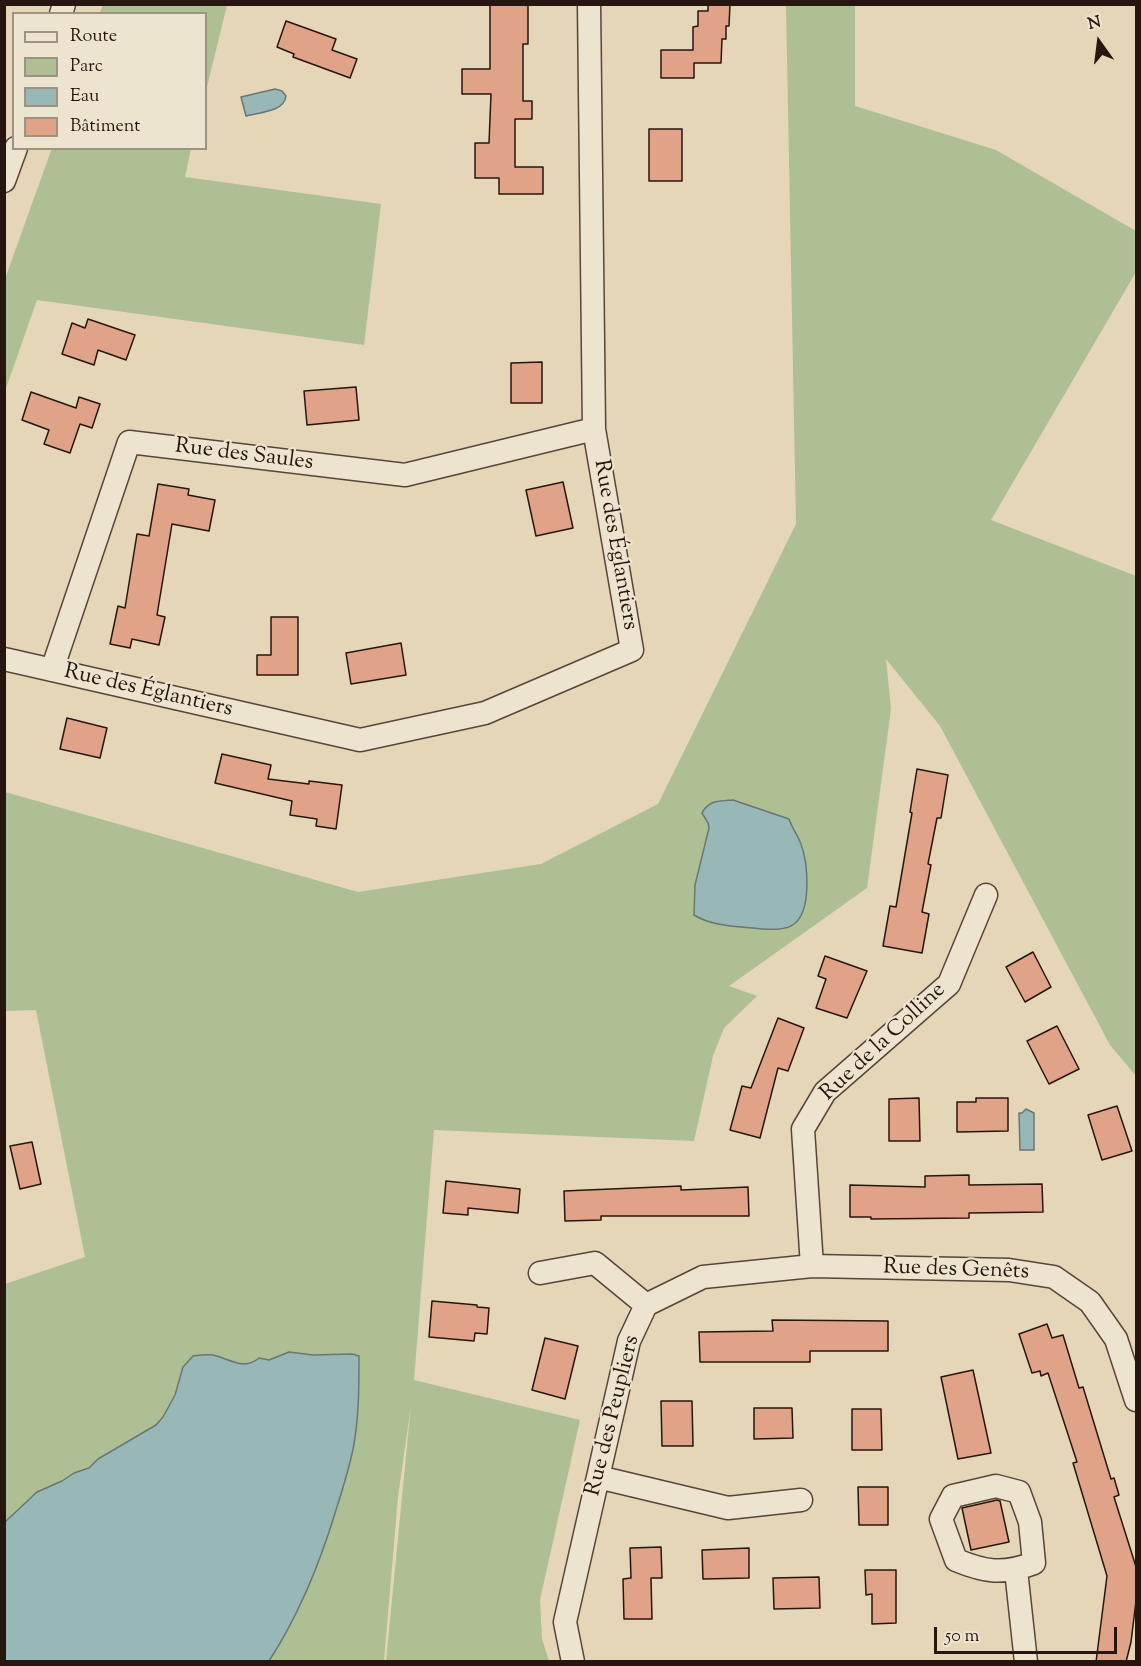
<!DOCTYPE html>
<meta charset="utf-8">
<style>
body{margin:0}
#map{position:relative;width:1141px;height:1666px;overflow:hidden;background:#e4d6b6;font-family:"Sorts Mill Goudy",serif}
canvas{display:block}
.frame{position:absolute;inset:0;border:6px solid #27160f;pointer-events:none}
.legend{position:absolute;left:12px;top:12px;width:195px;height:138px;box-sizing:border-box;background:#ede4d0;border:2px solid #9e9283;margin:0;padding:8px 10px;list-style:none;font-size:18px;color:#27160f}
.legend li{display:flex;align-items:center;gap:12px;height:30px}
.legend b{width:30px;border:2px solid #9e9283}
.north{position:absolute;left:1069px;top:12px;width:60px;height:60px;-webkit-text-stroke:4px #ede4d0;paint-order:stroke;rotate:346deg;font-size:16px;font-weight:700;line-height:24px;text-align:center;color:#27160f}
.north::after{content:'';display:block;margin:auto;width:21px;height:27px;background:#27160f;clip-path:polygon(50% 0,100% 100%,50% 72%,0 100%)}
.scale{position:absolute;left:934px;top:1627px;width:183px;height:27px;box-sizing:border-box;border:3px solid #27160f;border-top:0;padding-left:8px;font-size:18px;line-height:21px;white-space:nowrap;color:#27160f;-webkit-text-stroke:4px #ede4d0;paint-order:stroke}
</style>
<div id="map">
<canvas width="1141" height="1666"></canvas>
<div class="frame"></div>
<ul class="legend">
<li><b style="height:8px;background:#ede4d0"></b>Route</li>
<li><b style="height:16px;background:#aebf93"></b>Parc</li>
<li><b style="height:16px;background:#98b7b7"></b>Eau</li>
<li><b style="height:16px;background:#e0a388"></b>Bâtiment</li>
</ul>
<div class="north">N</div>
<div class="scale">50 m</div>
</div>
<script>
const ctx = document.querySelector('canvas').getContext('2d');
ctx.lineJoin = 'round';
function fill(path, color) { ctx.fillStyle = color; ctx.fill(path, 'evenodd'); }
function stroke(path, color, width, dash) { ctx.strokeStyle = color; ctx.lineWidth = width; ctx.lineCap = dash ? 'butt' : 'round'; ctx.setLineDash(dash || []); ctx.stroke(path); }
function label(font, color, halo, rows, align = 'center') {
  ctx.font = font + ' "Sorts Mill Goudy",serif'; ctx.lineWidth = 4.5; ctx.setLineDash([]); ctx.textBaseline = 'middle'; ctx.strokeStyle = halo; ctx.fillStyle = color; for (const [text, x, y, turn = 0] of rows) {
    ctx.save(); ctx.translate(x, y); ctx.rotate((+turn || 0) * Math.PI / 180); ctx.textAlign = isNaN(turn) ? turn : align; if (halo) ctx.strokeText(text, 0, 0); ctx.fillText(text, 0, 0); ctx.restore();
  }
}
const green = new Path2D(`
 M103 5H227L206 91V14L100 13Z
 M786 5H855V106L996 150 1136 231V272L991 520 1136 576V1076L1110 1045 940 726 886 659 891 709 867 888 729 986 757 996 724 1028 713 1056 694 1141 434 1130 414 1380 580 1420 540 1600 542 1639 549 1661H386L411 1405 398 1497 384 1661H5V1284L85 1257 36 1010 5 1011V792L358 892 541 864 658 804 796 524Z
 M52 148 191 149 185 177 381 204 364 345 37 300 5 391V279Z`);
const water = new Path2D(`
 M275 89 282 91 286 96C284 112 260 112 246 116L241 97Z
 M733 800 789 819C792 828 798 836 801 844 808 863 812 911 794 924 784 932 765 929 753 928 733 926 712 926 694 915L695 885 709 828 708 823 702 813C709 800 719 801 733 800Z
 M1026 1109 1034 1113V1150H1020L1019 1113H1022Z
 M289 1352 313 1355 352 1354 359 1356C359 1385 359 1415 354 1444 350 1466 343 1488 336 1510 320 1563 299 1615 269 1661H5V1522L37 1492 62 1481 74 1473 89 1468 98 1459 156 1425 163 1417 175 1395 183 1367 193 1356C200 1355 206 1354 213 1355 230 1359 244 1371 259 1358L269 1360Z`);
const building = new Path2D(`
 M490 4H528V44H523V101H532V119H515V167H543V194H499V178H475V143H489L491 94H462V69H490Z
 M708 4H730L729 26H726V39H722L721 63H694V78H661V50H693V27L698 26V11H708Z
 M286 21 336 39 332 50 357 59 350 78 293 57 294 54 277 47Z
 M649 129H682V181H649Z
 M88 319 135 335 126 360 98 350 94 365 62 354 72 323 85 328Z
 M542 362V403H511V363Z
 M356 387 359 420 307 425 304 391Z
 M31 392 76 408 79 397 100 404 92 428 80 424 70 453 44 444 49 430 22 420Z
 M563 482 573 528 536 536 526 490Z
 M158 484 189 489 188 495 215 500 209 531 172 524 157 615 165 617 159 645 132 639 130 648 110 644 118 606 125 608 137 534 149 536Z
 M271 617H298V675H257V655H271Z
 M401 643 406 675 351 684 346 653Z
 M67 718 107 728 100 758 60 749Z
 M222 754 271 765 268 779 309 784V781L342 785 336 829 316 826 317 819 290 815 292 801 215 783Z
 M917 769 948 775 941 818H937L928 864 931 865 922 912 929 914 922 953 883 946 890 906 896 907 912 813 910 812Z
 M1033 952 1051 987 1025 1002 1006 967Z
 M825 956 867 971 847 1018 816 1008 826 979 818 976Z
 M778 1018 804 1028 788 1071 778 1068 760 1138 730 1130 742 1086 751 1088Z
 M1057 1026 1079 1069 1049 1084 1027 1041Z
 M919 1098 920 1141H889V1099Z
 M976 1098H1008V1131L957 1132V1102H976Z
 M1117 1106 1132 1151 1102 1160 1088 1115Z
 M32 1142 41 1184 20 1189 10 1146Z
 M969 1175V1185L1042 1184 1043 1212 969 1213V1218L871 1219V1217H850V1185L925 1187V1176Z
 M446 1181 520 1189 518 1213 468 1208V1215L443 1213Z
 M681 1186V1190L748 1187 749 1216H601V1220L565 1221 564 1191Z
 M432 1301 477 1305V1307L489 1308 487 1334 475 1333 474 1341 429 1337Z
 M772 1320 888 1321V1351H810V1362H700L699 1332 773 1331Z
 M1047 1324 1052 1338 1063 1335 1079 1388 1083 1387 1111 1479 1114 1478 1119 1495 1114 1497 1137 1570V1593L1131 1642 1126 1662H1096L1107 1576 1073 1463 1077 1462 1048 1373 1041 1376 1040 1371 1032 1373 1019 1334Z
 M545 1338 578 1346 565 1399 532 1390Z
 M973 1370 991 1453 958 1459 941 1377Z
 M661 1401H692L693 1446H662Z
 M754 1408H792L793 1438 754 1439Z
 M852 1409H881L882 1450H852Z
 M858 1487H888V1525H859Z
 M997 1500 1000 1501 1009 1542 971 1550 962 1508Z
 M661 1547 662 1578H651L652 1619H624L623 1579 631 1578 630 1548Z
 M749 1548V1578L703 1579 702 1550Z
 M865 1570H896V1623L872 1624V1594L866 1595Z
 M819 1577 820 1608 774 1609 773 1578Z`);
const minor = new Path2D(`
 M61 14 64 4
 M4 181 16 148
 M4 659 360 740 485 713 632 650 594 429 589 4
 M52 670 129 442 405 475 594 429
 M812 1266 803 1129 825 1092 949 984 986 895
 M540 1273 595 1263 646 1305
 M598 1477 728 1508 801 1500
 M996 1486 1019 1492 1030 1522 1034 1563C1003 1575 985 1572 956 1560L941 1519 953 1496Z
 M1016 1570 1026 1662
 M573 1662 565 1622 629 1341 646 1305 703 1277 812 1266 1009 1270 1054 1277 1090 1302 1116 1339 1136 1400`);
const streetNames = [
 ["Rue des Saules",244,456,7],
 ["Rue des Églantiers",614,545,80],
 ["Rue des Églantiers",148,692,13],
 ["Rue de la Colline",884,1043,-43],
 ["Rue des Genêts",956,1271,2],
 ["Rue des Peupliers",614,1416,-76]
];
fill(green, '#aebf93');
fill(water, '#98b7b7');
stroke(water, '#6b7774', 1.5);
fill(building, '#e0a388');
stroke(building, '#27160f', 1.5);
stroke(minor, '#564639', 25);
stroke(minor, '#ede4d0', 22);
label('22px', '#27160f', '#ede4d0', streetNames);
</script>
